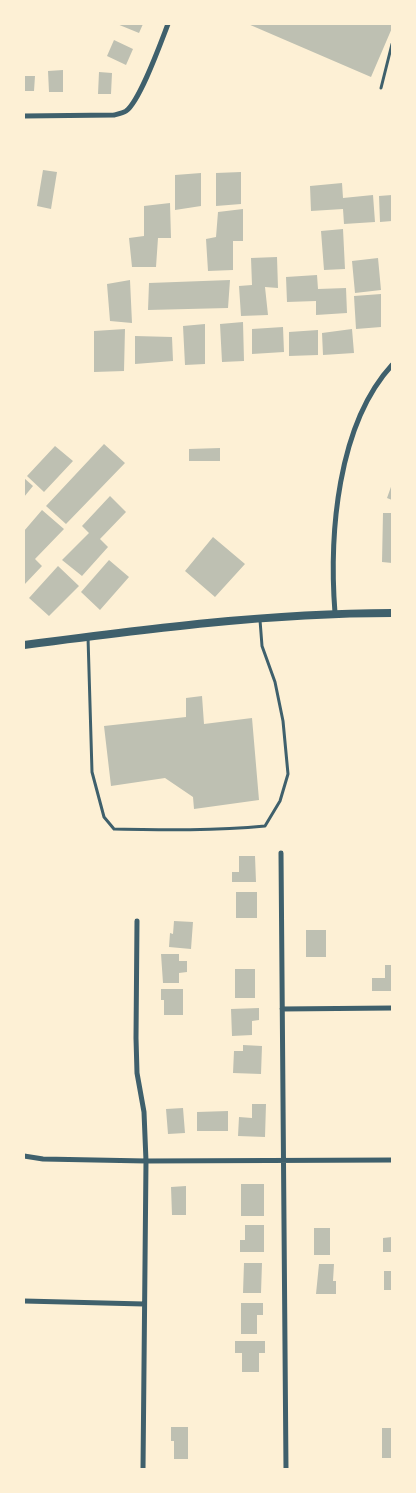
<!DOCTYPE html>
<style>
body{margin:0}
#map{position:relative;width:416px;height:1493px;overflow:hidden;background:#fdf0d5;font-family:Mulish,sans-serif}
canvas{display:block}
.frame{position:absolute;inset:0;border:25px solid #fdf0d5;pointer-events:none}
</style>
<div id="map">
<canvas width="416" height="1493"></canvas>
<div class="frame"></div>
</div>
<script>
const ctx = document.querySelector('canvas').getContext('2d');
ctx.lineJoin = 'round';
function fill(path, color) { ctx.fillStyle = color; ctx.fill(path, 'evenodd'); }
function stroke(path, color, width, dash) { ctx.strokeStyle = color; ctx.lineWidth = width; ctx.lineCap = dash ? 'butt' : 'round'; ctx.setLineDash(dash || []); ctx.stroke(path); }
const building = new Path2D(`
 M117 24H143L139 33Z
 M248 24H392V28L371 77Z
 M114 40 133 49 126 65 107 56Z
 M63 70V92H49L48 71Z
 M99 72 112 73 111 94H98Z
 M24 76H35L34 91H24Z
 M43 170 57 172 51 209 37 206Z
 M241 172V204L216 206V173Z
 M201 173V206L175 210V175Z
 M342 183 343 198 373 195 375 222 344 224 343 209 311 211 310 186Z
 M392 195V221L380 222 379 196Z
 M170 203 171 238H158L156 267H132L129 238 144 236V206Z
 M243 209V241H233V270L208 271 206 239 216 237 218 212Z
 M343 229 345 269 324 270 321 231Z
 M277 257 278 288 265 287 268 315 241 316 239 286 252 285 251 258Z
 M378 258 381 290 355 293 352 261Z
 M317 275 318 289 346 288 347 313 316 315V301L287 302 286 277Z
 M130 280 132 323 110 321 107 284Z
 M230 280 228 308 148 310 149 283Z
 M381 294V327L356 329 354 296Z
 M243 322 244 361 222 362 220 324Z
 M205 324V364L185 365 183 326Z
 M283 327 284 352 252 354V329Z
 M125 329 124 371 94 372V331Z
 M352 329 354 353 323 355 322 333Z
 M318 330V355L289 356V332Z
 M135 336 172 337 173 361 135 364Z
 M104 444 125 463 66 524 46 506Z
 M55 446 73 461 44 492 27 476Z
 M220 448V461H189V449Z
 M24 478 33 486 24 497Z
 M392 484V500L387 498Z
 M110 496 126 512 100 539 108 547 82 576 62 560 89 533 82 526Z
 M42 510 64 529 35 559 42 566 24 585V531Z
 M383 513H392V563L382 562Z
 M213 537 245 564 215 597 185 571Z
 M109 560 129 577 100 610 81 592Z
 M58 566 79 586 49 616 29 598Z
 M202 696 204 724 252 718 259 800 194 809 193 797 165 778 111 786 104 726 186 717V698Z
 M239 856H255L256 882H232V872H239Z
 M236 892H257V918H236Z
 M174 921 193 922 191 949 169 947 170 933 173 934Z
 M306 930H326V957H306Z
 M161 954H179V961H187V972L179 973V983H163Z
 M385 965H392V991H372V978H385Z
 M235 969H255V998H235Z
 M161 989H183V1015H164V1000H161Z
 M259 1008V1020L252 1021V1035L232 1036 231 1009Z
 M243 1045 262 1046 261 1074 233 1073 234 1051H243Z
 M252 1104H266L265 1137 238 1136 239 1117 252 1118Z
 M183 1108 185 1133 168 1134 166 1109Z
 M228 1111V1131H197V1112Z
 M241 1184H264V1216H241Z
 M186 1186V1215H172L171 1187Z
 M245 1225H264V1252H240V1240H245Z
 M314 1228H330V1255H314Z
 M392 1237V1252H383V1238Z
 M244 1263H262L261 1293H243Z
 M319 1264H334L333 1281H336V1294H316Z
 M384 1271H392V1290H384Z
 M241 1303H263V1315H257V1334H241Z
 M235 1341H265V1353H259V1372H242V1353H235Z
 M171 1427H188V1459H174V1441H171Z
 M382 1428H392V1458H382Z`);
const service = new Path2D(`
 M381 88 392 44
 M88 637 92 772 104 817 114 829C165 830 215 831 265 826L280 801 288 774 283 721 275 682 262 646 260 620`);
const minor = new Path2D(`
 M24 116 114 115C118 114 123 113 126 111 140 101 161 42 168 24
 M335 613C329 535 337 425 392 365
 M281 853 286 1469
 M137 921 136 1038 137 1073 144 1112 146 1161 143 1469
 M282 1009 392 1008
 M24 1156 43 1159 146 1161 392 1160
 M24 1301 144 1304`);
const tertiary = new Path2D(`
 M24 645C146 629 269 613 392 613`);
fill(building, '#bec0b2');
stroke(service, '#3f606c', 3);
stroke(minor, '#3f606c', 5);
stroke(tertiary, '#3f606c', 8);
</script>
